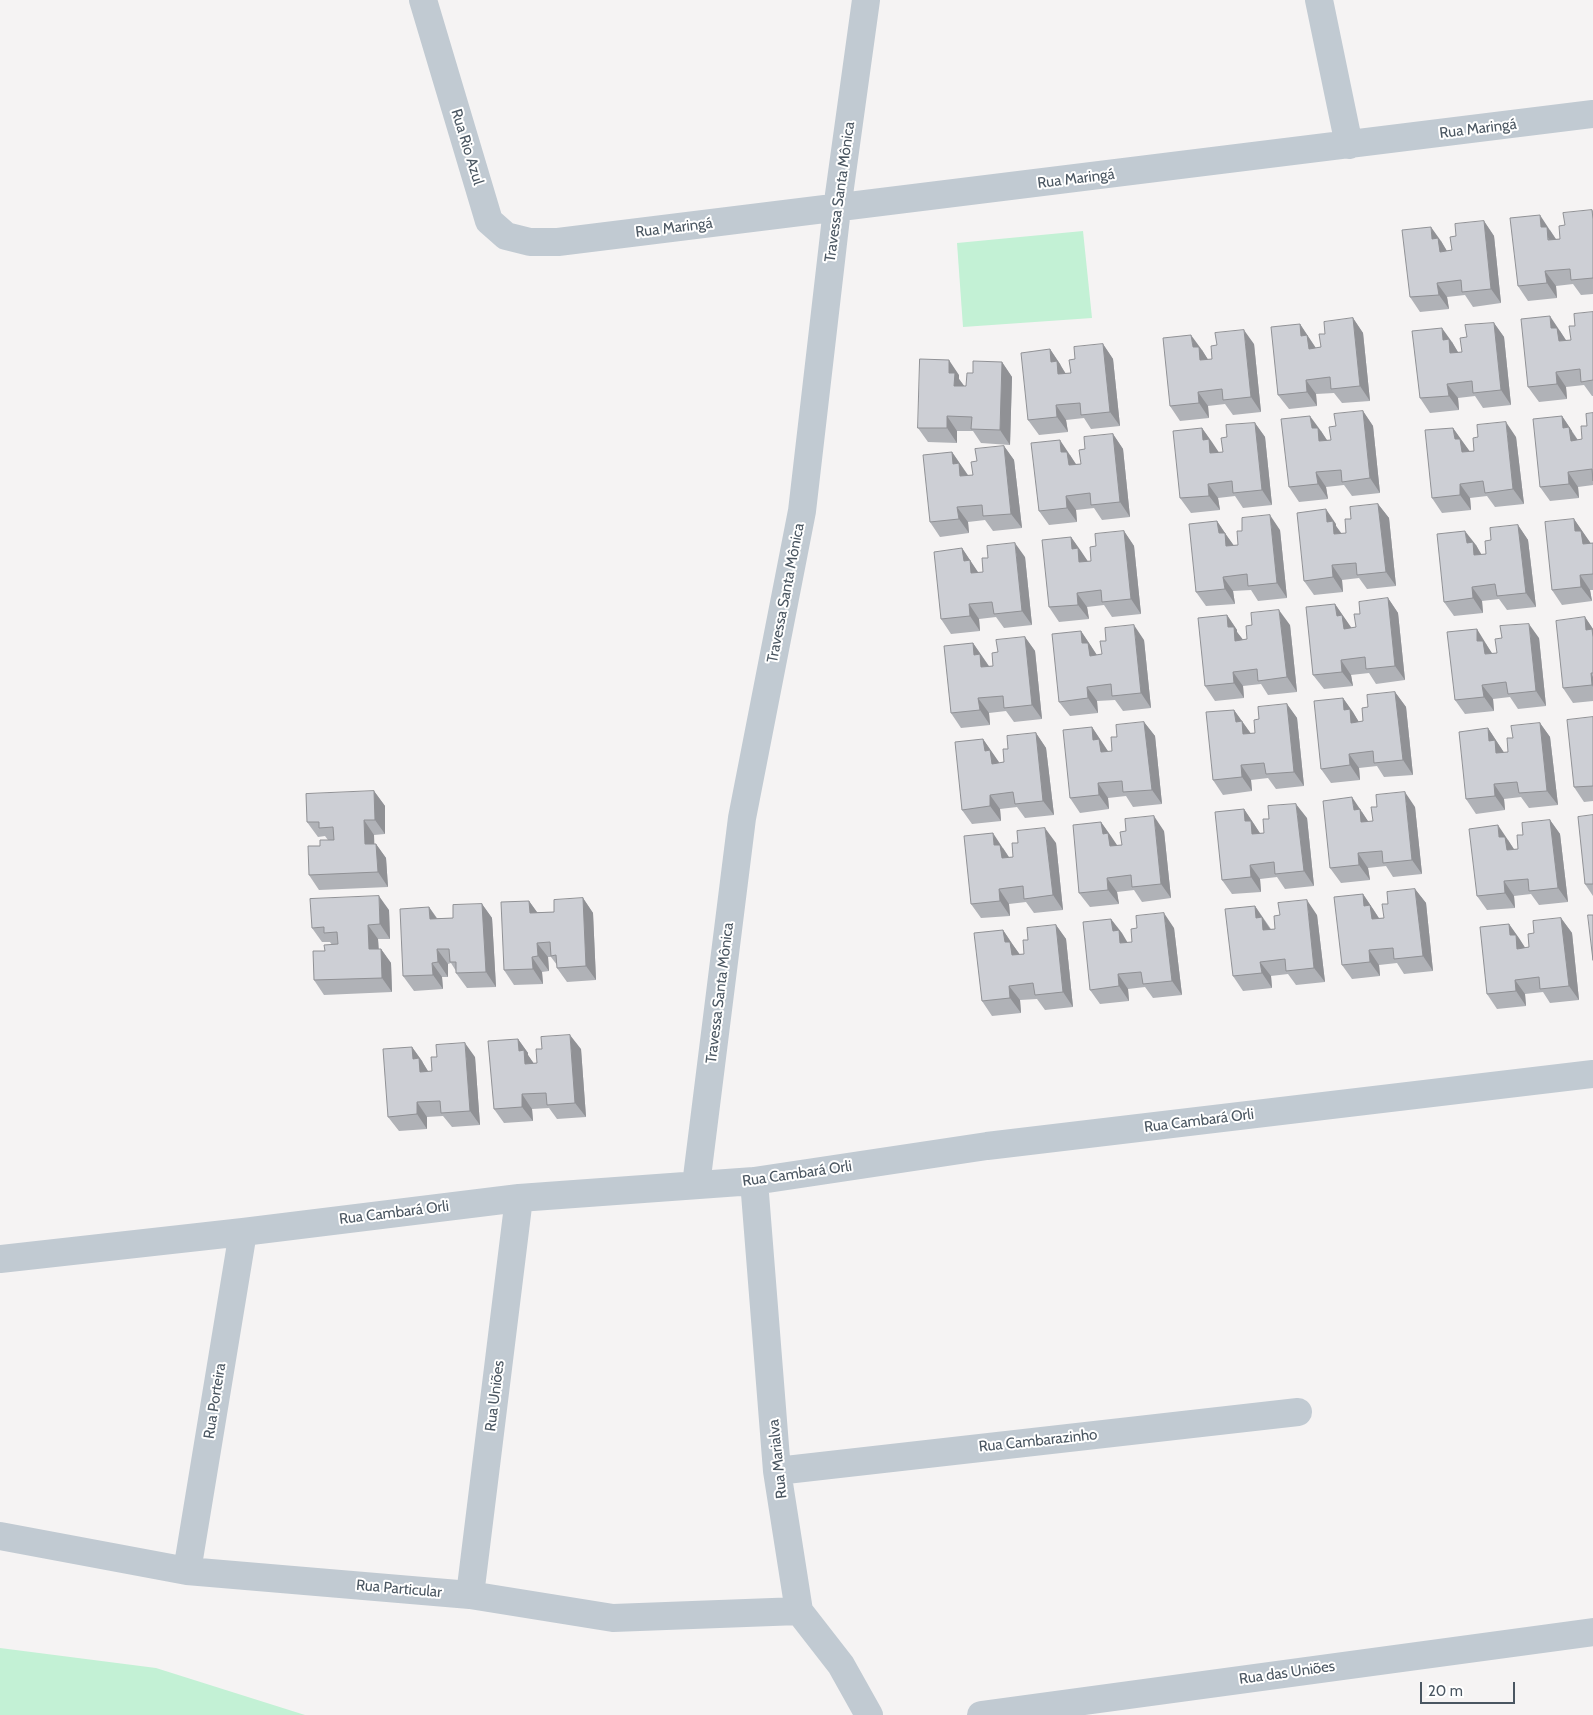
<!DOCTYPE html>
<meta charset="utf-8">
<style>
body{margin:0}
#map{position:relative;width:1593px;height:1715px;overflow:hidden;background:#f5f3f3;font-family:Cabin,sans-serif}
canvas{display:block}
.scale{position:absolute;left:1420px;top:1682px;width:95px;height:22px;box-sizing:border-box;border:2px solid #4a5661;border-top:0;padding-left:6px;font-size:15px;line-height:18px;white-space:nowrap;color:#4a5661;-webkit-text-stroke:4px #fff;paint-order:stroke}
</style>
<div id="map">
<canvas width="1593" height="1715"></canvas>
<div class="scale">20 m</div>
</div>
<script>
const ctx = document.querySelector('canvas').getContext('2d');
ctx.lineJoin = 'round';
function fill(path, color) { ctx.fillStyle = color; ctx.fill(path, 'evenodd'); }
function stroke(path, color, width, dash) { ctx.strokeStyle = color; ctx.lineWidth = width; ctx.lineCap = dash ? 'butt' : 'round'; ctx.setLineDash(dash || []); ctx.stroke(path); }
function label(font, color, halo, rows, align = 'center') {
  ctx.font = font + ' Cabin,sans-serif'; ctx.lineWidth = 4; ctx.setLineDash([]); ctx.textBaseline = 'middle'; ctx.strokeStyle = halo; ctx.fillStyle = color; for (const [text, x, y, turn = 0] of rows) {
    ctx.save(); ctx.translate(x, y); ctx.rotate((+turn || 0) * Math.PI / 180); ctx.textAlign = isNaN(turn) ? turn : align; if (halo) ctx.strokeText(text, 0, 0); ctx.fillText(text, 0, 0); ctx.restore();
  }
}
const green = new Path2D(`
 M1083 231 1092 318 963 327 957 243Z
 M0 1648 156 1668 305 1715H0Z`);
const street = new Path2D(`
 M423 0 489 221 506 236 530 242H558L1593 114
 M1319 0 1349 145
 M754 1181 777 1471 799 1611 841 1665 869 1715
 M696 1185 742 818 802 511 837 209 866 0
 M0 1259 243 1232 519 1198 754 1181 987 1146 1593 1074
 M777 1471 1298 1412
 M0 1536 187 1571 470 1595 613 1618 799 1611
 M187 1571 243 1232
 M470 1595 519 1198
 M981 1715 1593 1632`);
const wall = new Path2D(`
 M1592 210 1593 211V294L1581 295 1573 284 1556 286 1557 298 1528 301 1518 286 1550 230 1556 239H1560L1565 225Z
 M1484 221 1494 236 1501 303 1473 307 1465 295 1447 297 1449 309 1420 312 1410 297 1441 241 1447 251 1452 250 1456 236Z
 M1593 312V396H1592L1584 385 1566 387 1567 399 1539 402 1528 387 1560 331 1566 340H1571L1575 326Z
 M1353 318 1363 333 1370 401 1342 403 1334 393 1316 394 1317 406 1289 409 1278 395 1300 324 1316 348 1321 347 1325 334Z
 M1494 323 1504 337 1511 405 1483 408 1475 396 1458 398 1459 410 1430 413 1420 398 1452 342 1458 352H1462L1467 337Z
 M1103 344 1113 359 1120 426 1091 429 1084 418 1066 420 1068 432 1039 435 1028 420 1050 349 1060 364 1061 366 1066 374 1071 373 1075 359Z
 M1254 344 1261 412 1233 415 1225 404 1208 406 1209 418 1180 421 1170 406 1202 350 1208 360 1212 359Z
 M1002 362 1012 377 1010 445 981 443 973 431H957V443L928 442 918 428 959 375V379L964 386H966L973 373Z
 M1363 411 1373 426 1380 493 1352 496 1344 485 1326 487 1328 499 1299 502 1289 487 1321 431 1327 440H1331L1336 426Z
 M1593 413V485L1578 487 1579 498 1550 501 1540 487 1562 416 1578 440 1582 439Z
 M1255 423 1265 437 1272 505 1243 508 1235 496 1218 498 1220 510 1191 513 1180 498 1202 428 1218 452H1223L1227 437Z
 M1453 428 1469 451H1474L1516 437 1524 504 1495 507 1487 496 1470 498 1471 510 1442 513 1432 498Z
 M1113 434 1123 449 1130 517 1102 520 1094 508 1076 510 1077 522 1049 525 1039 511 1070 455 1076 464H1081L1085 449Z
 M1004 446 1014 460 1022 528 993 531 985 520 968 522 969 533 940 537 930 522 952 452 968 475H973L977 461Z
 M1378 504 1389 518 1396 586 1367 589 1359 578 1342 580 1343 592 1314 595 1304 581 1336 524V526L1342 534 1346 533 1351 519Z
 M1574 519 1590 543H1593V590H1590L1592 601 1562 605 1552 590Z
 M1217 521 1233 545H1238L1280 530 1287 598 1258 601 1251 590 1233 591 1235 604 1206 606 1196 592Z
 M1518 525 1528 540 1536 607 1507 610 1499 599 1482 601 1483 613 1454 616 1444 602 1476 545 1481 555 1486 554 1491 540Z
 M1124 531 1134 546 1141 614 1112 617 1104 605 1087 607 1089 619 1059 622 1049 607 1071 537 1087 561H1091L1096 546Z
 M962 548 978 573 983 572 1025 557 1032 625 1004 628 996 617 979 619 980 631 951 634 941 619Z
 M1388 598 1398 613 1405 680 1376 684 1369 673 1351 675 1353 686 1324 689 1313 675 1335 604 1351 628 1356 627 1360 614Z
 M1227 615 1237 630V632L1243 640 1247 639 1290 625 1297 692 1268 695 1261 684 1243 686 1244 698 1215 701 1205 686Z
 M1585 617 1593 629V701L1573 703 1563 688Z
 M1081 631 1097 655 1102 654 1144 640 1151 708 1123 711 1115 700 1097 701 1098 713 1070 716 1059 702Z
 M1025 637 1035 651 1042 719 1014 722 1006 711 989 713 990 725 961 728 951 713 973 643 989 666H993L998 652Z
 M1539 638 1546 706 1518 709 1510 697 1493 699 1494 711 1465 714 1455 700 1487 644V646L1492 653H1497Z
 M1395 692 1406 707 1413 775 1384 777 1377 766 1359 768 1360 780 1331 783 1321 769 1343 698 1359 722 1363 721 1368 707Z
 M1287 704 1297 718 1304 786 1276 789 1268 778 1251 780 1252 791 1223 795 1213 780 1234 710 1250 733H1255L1259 719Z
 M1593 717V801L1584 802 1574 787Z
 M1144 722 1155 736 1162 804 1133 807 1126 796 1108 798 1109 809 1080 813 1070 798 1092 727 1108 751H1112L1117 737Z
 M1540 723 1550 737 1558 805 1529 808 1521 797 1504 799 1505 810 1476 814 1466 799 1488 728 1504 753 1508 752 1513 738Z
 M1036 733 1046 748 1054 815 1025 818 1017 807 1000 809 1001 821 972 824 962 810 983 739 999 763 1004 762 1008 749Z
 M374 791 385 806V834L374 835V844H376L386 858 388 887 319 890 309 875 320 846 328 840 325 836 318 837 307 822Z
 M1415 807 1422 874 1393 877 1386 866 1368 868 1370 880 1341 883 1330 868 1362 812 1368 822 1373 821Z
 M1244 809 1260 833H1264L1307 818 1314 886 1285 889 1277 877 1260 879 1261 892 1232 894 1222 880Z
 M1593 815V896L1585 884Z
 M1550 820 1560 834 1568 902 1539 905 1531 894 1514 896 1515 908 1487 910 1477 896 1508 840 1514 849H1518L1523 835Z
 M1101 822 1117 846 1122 845 1164 831 1171 898 1142 902 1134 890 1117 892 1119 904 1090 907 1079 893Z
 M1056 843 1063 910 1034 913 1026 902 1009 904 1010 916 981 918 971 904 1003 848 1009 857H1013Z
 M1415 889 1426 903 1433 971 1404 974 1397 963 1379 965 1380 976 1352 979 1342 965 1363 894 1379 918H1384L1388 904Z
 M583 898 593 913 596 980 567 982 557 968V965L551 957H548L549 971 542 972 543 984 514 985 504 970 529 901 537 912H554Z
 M482 904 492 918 496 987 467 988 456 973V971L451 963 448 964V977H442L443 989 414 991 403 976 429 907 437 918H453Z
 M1255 906 1271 929H1275L1317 915 1325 982 1296 985 1288 974 1271 976 1272 988 1243 991 1233 976Z
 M389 910 390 939H378L379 949H381L391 963 392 992 324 995 314 980 325 951 332 945 330 942H322L312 928Z
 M1561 918 1572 933 1579 1000 1550 1003 1543 992 1525 994 1526 1006 1497 1009 1487 994 1509 924 1525 948 1529 947 1534 933Z
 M1111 919 1127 943 1132 942 1174 928 1182 995 1153 998 1145 987 1128 989 1129 1001 1100 1004 1090 990Z
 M1056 925 1066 939 1073 1007 1045 1010 1037 999 1020 1000 1021 1013 992 1016 982 1001 1003 930 1019 954H1024L1028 940Z
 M518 1039 528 1053V1055L533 1063H537L581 1049 586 1117 557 1119 549 1108 532 1109 533 1121 504 1123 494 1109Z
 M412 1047 422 1061 423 1063 428 1071H432L475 1057 480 1125 452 1127 443 1116 427 1117V1129L399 1131 388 1117Z`);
const shadedWall = new Path2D(`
 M1540 215 1557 241 1559 254 1541 227Z
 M1484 221 1494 236 1501 303 1491 289Z
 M1431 227 1441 241 1448 253 1440 252 1432 239Z
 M1545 271 1556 286 1557 298 1547 283Z
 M1437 283 1447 297 1449 309 1439 295Z
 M1550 316 1560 331 1567 342 1559 341 1551 328Z
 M1353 318 1363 333 1370 401 1360 386Z
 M1494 323 1504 337 1511 405 1501 390Z
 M1300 324 1317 350 1309 349 1301 336Z
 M1442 328 1452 342 1459 354 1450 353 1443 340Z
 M1244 330 1254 344 1261 412 1251 397Z
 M1191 335 1202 350 1209 361 1200 360 1193 347Z
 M1103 344 1113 359 1120 426 1110 412Z
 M1050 349 1060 364 1061 366 1067 376 1058 374 1051 362Z
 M949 360 959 375V379L965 387 954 386 949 373Z
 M1002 362 1012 377 1010 445 1000 430Z
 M1556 372 1566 387 1567 399 1557 384Z
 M1306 380 1316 394 1317 406 1307 392Z
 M1447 384 1458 398 1459 410 1449 396Z
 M1198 392 1208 406 1209 418 1199 403Z
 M1056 405 1066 420 1068 432 1057 417Z
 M1363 411 1373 426 1380 493 1370 478Z
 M947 416 957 431V443L947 428Z
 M1310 416 1321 431 1328 442 1319 441 1312 428Z
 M1562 416 1572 431V432L1579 442 1571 441 1563 428Z
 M1506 422 1516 437 1524 504 1513 489Z
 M1255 423 1265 437 1272 505 1262 490Z
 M1202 428 1212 442 1220 454 1210 453 1203 440Z
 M1453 428 1463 442 1471 453 1462 452 1455 439Z
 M1113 434 1123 449 1130 517 1120 502Z
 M1060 440 1070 455 1077 466 1069 465 1061 452Z
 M1004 446 1014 460 1022 528 1011 514Z
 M952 452 969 477 960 476 953 464Z
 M1316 472 1326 487 1328 499 1318 484Z
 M1568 472 1578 487 1579 498 1569 484Z
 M1208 484 1218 498 1220 510 1209 496Z
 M1460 484 1470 498 1471 510 1460 495Z
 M1066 496 1076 510 1077 522 1067 508Z
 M1378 504 1389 518 1396 586 1386 572Z
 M957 507 968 522 969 533 959 519Z
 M1326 509 1336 524V526L1343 536 1334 534 1327 522Z
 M1270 515 1280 530 1287 598 1277 583Z
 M1574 519 1592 545 1593 558 1575 531Z
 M1217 521 1227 536 1235 547 1226 546 1219 533Z
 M1518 525 1528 540 1536 607 1526 593Z
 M1124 531 1134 546 1141 614 1131 599Z
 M1465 531 1476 545 1483 557 1474 555 1467 543Z
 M1071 537 1081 551 1089 563 1079 562 1072 549Z
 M1015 543 1025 557 1032 625 1022 611Z
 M962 548 980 575 971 573 964 561Z
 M1332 565 1342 580 1343 592 1333 577Z
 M1580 575 1590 590 1592 601 1581 587Z
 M1223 577 1233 591 1235 604 1225 589Z
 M1472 587 1482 601 1483 613 1473 598Z
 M1077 593 1087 607 1089 619 1078 605Z
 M1388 598 1398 613 1405 680 1395 666Z
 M969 604 979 619 980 631 970 616Z
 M1335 604 1353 630 1344 629 1337 616Z
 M1279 610 1290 625 1297 692 1287 677Z
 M1227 615 1237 630V632L1244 641H1235L1228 627Z
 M1585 617 1593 629V639L1586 630Z
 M1529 624 1539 638 1546 706 1536 691Z
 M1134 625 1144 640 1151 708 1141 693Z
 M1477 629 1493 655 1495 668 1477 641Z
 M1081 631 1091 646 1098 657 1090 656 1082 643Z
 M1025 637 1035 651 1042 719 1032 705Z
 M973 643 990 668 981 667 974 655Z
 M1341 660 1351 675 1353 686 1342 672Z
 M1233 672 1243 686 1244 698 1234 683Z
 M1591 673 1593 677V687L1592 685Z
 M1482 685 1493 699 1494 711 1484 697Z
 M1087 687 1097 701 1098 713 1088 698Z
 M1395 692 1406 707 1413 775 1403 760Z
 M978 698 989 713 990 725 980 710Z
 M1343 698 1353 712 1360 724 1351 723 1344 710Z
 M1287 704 1297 718 1304 786 1294 772Z
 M1234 710 1252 735 1243 734 1236 722Z
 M1144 722 1155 736 1162 804 1152 790Z
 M1540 723 1550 737 1558 805 1547 791Z
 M1092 727 1109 753 1111 767 1093 740Z
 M1488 728 1505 754 1496 753 1489 741Z
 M1036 733 1046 748 1054 815 1043 801Z
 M983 739 1001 765 992 764 985 751Z
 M1349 754 1359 768 1360 780 1350 765Z
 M1241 765 1251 780 1252 791 1242 777Z
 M1098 783 1108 798 1109 809 1099 795Z
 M1494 784 1504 799 1505 810 1495 796Z
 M374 791 385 806V834L375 820Z
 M1405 792 1415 807 1422 874 1412 860Z
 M990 795 1000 809 1001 821 990 806Z
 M1352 797 1370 824 1361 822 1354 810Z
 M1296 804 1307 818 1314 886 1304 871Z
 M1244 809 1254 824 1261 835 1252 834 1245 821Z
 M1154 816 1164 831 1171 898 1161 884Z
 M364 820 374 835 375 858 365 844Z
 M1550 820 1560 834 1568 902 1558 888Z
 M1101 822 1111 836 1119 848 1110 846 1103 834Z
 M1498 825 1508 840 1515 851 1507 850 1499 837Z
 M1045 828 1056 843 1063 910 1053 895Z
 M993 833 1010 859 1012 873 994 845Z
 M376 844 386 858 388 887 378 872Z
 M1358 853 1368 868 1370 880 1359 865Z
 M1250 865 1260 879 1261 892 1251 877Z
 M1107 878 1117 892 1119 904 1108 890Z
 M1504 881 1514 896 1515 908 1505 893Z
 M999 889 1009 904 1010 916 1000 901Z
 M1415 889 1426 903 1433 971 1423 956Z
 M1363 894 1373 909 1380 920 1372 919 1364 906Z
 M379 896 389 910 390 939 380 924Z
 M583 898 593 913 596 980 586 966Z
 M1307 900 1317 915 1325 982 1314 968Z
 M529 901 539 915 530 913Z
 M482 904 492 918 496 987 486 972Z
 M1255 906 1272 932 1263 930 1256 918Z
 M429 907 439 922 430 919Z
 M1164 913 1174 928 1182 995 1172 981Z
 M1561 918 1572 933 1579 1000 1569 986Z
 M1111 919 1122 933 1129 945 1120 943 1113 931Z
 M1509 924 1519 938 1526 949H1517L1510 935Z
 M368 925 378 939 379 964 369 949Z
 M1056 925 1066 939 1073 1007 1063 992Z
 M1003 930 1013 945 1021 956 1012 955 1005 942Z
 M537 943 548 957 549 971 538 956Z
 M381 949 391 963 392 992 382 978Z
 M437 949 448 964V977L438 962Z
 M1369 950 1379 965 1380 976 1370 962Z
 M532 957 542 972 543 984 533 969Z
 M1260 962 1271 976 1272 988 1262 973Z
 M432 963 442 977 443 989 433 975Z
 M1118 974 1128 989 1129 1001 1119 986Z
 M1515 980 1525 994 1526 1006 1516 991Z
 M1009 986 1020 1000 1021 1013 1010 998Z
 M570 1035 581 1049 586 1117 575 1103Z
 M518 1039 528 1053V1055L535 1065 525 1064 519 1051Z
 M465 1043 475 1057 480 1125 470 1111Z
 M412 1047 422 1061 423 1063 429 1073 420 1072 413 1059Z
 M522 1094 532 1109 533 1121 522 1107Z
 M417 1102 427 1117V1129L417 1114Z`);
const building = new Path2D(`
 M1592 210 1593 219V278L1571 280 1570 269 1545 271 1547 283 1518 286 1510 218 1540 215 1541 227H1547L1548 240 1560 239 1559 226 1565 225 1563 213Z
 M1484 221 1491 289 1462 292 1461 280 1437 283 1439 295 1410 297 1402 230 1431 227 1432 239 1438 238 1440 252 1452 250 1450 237 1456 236 1455 224Z
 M1593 312V380L1581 382 1580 369 1556 372 1557 384 1528 387 1521 319 1550 316 1551 328H1557L1559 341 1571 340 1569 326H1575L1574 314Z
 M1353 318 1360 386 1331 389 1330 377 1306 380 1307 392 1278 395 1271 327 1300 324 1301 336 1307 335 1309 349 1321 347 1319 334H1325L1324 322Z
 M1494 323 1501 390 1473 393 1472 381 1447 384 1449 396 1420 398 1412 331 1442 328 1443 340 1449 339 1450 353 1462 352 1460 338 1467 337 1465 325Z
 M1244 330 1251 397 1223 400 1222 389 1198 392 1199 403 1170 406 1163 338 1191 335 1193 347H1199L1200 360 1212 359 1211 346 1217 345 1215 333Z
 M1103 344 1110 412 1081 415 1080 403 1056 405 1057 417 1028 420 1021 353 1050 349 1051 362 1057 361 1058 374 1071 373 1069 360 1075 359 1074 347Z
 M920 359 949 360V373H955L954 386H966L967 373H973V361L1002 362 1000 430 971 429 972 417 947 416V428H918Z
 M1363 411 1370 478 1342 482 1341 470 1316 472 1318 484 1289 487 1281 419 1310 416 1312 428H1318L1319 441 1331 440 1329 427 1336 426 1334 414Z
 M1593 413V481L1592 469 1568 472 1569 484 1540 487 1533 419 1562 416 1563 428 1569 427 1571 441 1582 439 1581 426H1587L1586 414Z
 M1506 422 1513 489 1485 493 1483 481 1460 484V495L1432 498 1425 430 1453 428 1455 439H1460L1462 452 1474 451 1473 438 1478 437 1477 425Z
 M1255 423 1262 490 1233 493 1232 481 1208 484 1209 496 1180 498 1173 431 1202 428 1203 440 1209 439 1210 453 1223 452 1221 438 1227 437 1226 425Z
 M1113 434 1120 502 1091 505 1090 493 1066 496 1067 508 1039 511 1031 443 1060 440 1061 452H1067L1069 465 1081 464 1079 450 1085 449 1084 437Z
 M1004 446 1011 514 983 516 982 505 957 507 959 519 930 522 923 455 952 452 953 464 959 463 960 476 973 475 971 462 977 461 975 449Z
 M1378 504 1386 572 1357 575 1356 563 1332 565 1333 577 1304 581 1297 513 1326 509 1327 522 1333 521 1334 534 1346 533 1345 519H1351L1350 507Z
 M1270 515 1277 583 1248 586 1247 574 1223 577 1225 589 1196 592 1189 524 1217 521 1219 533H1225L1226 546 1238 545 1237 531H1242V518Z
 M1574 519 1575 531H1581L1583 544 1593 543V574L1580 575 1581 587 1552 590 1545 522Z
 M1518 525 1526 593 1497 596 1495 584 1472 587 1473 598 1444 602 1437 534 1465 531 1467 543 1473 542 1474 555 1486 554 1485 541 1491 540 1490 528Z
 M1124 531 1131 599 1102 602 1101 590 1077 593 1078 605 1049 607 1042 540 1071 537 1072 549 1078 548 1079 562 1091 561 1090 547 1096 546 1095 534Z
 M1015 543 1022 611 994 614 992 602 969 604 970 616 941 619 934 552 962 548 964 561 970 560 971 573 983 572 982 558H988L987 546Z
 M1388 598 1395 666 1366 669 1365 657 1341 660 1342 672 1313 675 1306 607 1335 604 1337 616 1342 615 1344 629 1356 627 1354 614H1360L1359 602Z
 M1279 610 1287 677 1258 681 1257 669 1233 672 1234 683 1205 686 1198 618 1227 615 1228 627H1234L1235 641 1247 639 1246 626 1252 625 1251 613Z
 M1585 617 1586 630 1592 629 1593 637V673H1591L1592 685 1563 688 1556 621Z
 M1529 624 1536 691 1508 694 1506 682 1482 685 1484 697 1455 700 1447 632 1477 629V641H1483L1485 654 1497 653 1495 639 1502 638 1500 626Z
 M1134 625 1141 693 1112 696 1111 684 1087 687 1088 698 1059 702 1052 634 1081 631 1082 643H1088L1090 656 1102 654 1100 641H1106L1105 628Z
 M1025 637 1032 705 1004 708 1003 696 978 698 980 710 951 713 944 646 973 643 974 655 980 654 981 667 993 666 992 653 998 652 996 640Z
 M1395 692 1403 760 1374 763 1373 751 1349 754 1350 765 1321 769 1314 701 1343 698 1344 710 1350 709 1351 723 1363 721 1362 708 1368 707 1367 695Z
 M1287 704 1294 772 1266 774 1264 763 1241 765 1242 777 1213 780 1206 712 1234 710 1236 722 1242 721 1243 734 1255 733 1254 720 1259 719 1258 707Z
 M1593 717V786L1574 787 1567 720Z
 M1144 722 1152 790 1123 792 1122 781 1098 783 1099 795 1070 798 1063 730 1092 727 1093 740 1099 739 1101 752 1112 751 1111 737H1117L1116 725Z
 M1540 723 1547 791 1519 793 1517 782 1494 784 1495 796 1466 799 1459 732 1488 728 1489 741 1495 740 1496 753 1508 752 1507 738H1513L1511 726Z
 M1036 733 1043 801 1015 804 1013 792 990 795V806L962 810 955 742 983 739 985 751 990 750 992 764 1004 762 1003 749H1008L1007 736Z
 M374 791 375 820H364L365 844H376L378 872 309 875 308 846H320V840H334L333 827 319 828V822H307L306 794Z
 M1405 792 1412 860 1383 863 1382 851 1358 853 1359 865 1330 868 1323 801 1352 797 1354 810 1360 809 1361 822 1373 821 1371 807H1377L1376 795Z
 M1296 804 1304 871 1275 874 1274 862 1250 865 1251 877 1222 880 1215 812 1244 809 1245 821H1251L1252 834 1264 833 1263 819H1269L1268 806Z
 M1593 815V884H1585L1578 817Z
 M1154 816 1161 884 1132 887 1131 875 1107 878 1108 890 1079 893 1073 825 1101 822 1103 834 1108 833 1110 846 1122 845 1120 832 1126 831 1125 819Z
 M1550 820 1558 888 1529 891 1528 879 1504 881 1505 893 1477 896 1469 829 1498 825 1499 837H1505L1507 850 1518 849 1517 835H1523L1522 823Z
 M1045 828 1053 895 1024 899 1023 886 999 889 1000 901 971 904 964 836 993 833 994 845H1000L1002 858 1013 857 1012 843H1018L1017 831Z
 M1415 889 1423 956 1394 959 1393 948 1369 950 1370 962 1342 965 1334 897 1363 894 1364 906 1370 905 1372 919 1384 918 1382 904H1388L1387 892Z
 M379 896 380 924 368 925 369 949H381L382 978 314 980 313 951H325L324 945 338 944 337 932 324 933V927L312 928 310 899Z
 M583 898 586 966 557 968 556 955 551 956 550 942 537 943 538 956 532 957 533 969 504 970 501 902 529 901 530 913 554 912V900Z
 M1307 900 1314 968 1286 971 1285 959 1260 962 1262 973 1233 976 1225 909 1255 906 1256 918 1262 917 1263 930 1275 929 1274 916 1280 915 1278 903Z
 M482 904 486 972 456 973V962H450L449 949H437L438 962 432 963 433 975 403 976 400 909 429 907 430 919 453 918V905Z
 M1164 913 1172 981 1143 984 1141 972 1118 974 1119 986 1090 990 1083 922 1111 919 1113 931 1119 930 1120 943 1132 942 1131 929 1137 928 1136 916Z
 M1588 915H1593V960Z
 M1561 918 1569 986 1540 989 1539 977 1515 980 1516 991 1487 994 1480 927 1509 924 1510 935H1516L1517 949 1529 947 1528 934 1534 933 1533 921Z
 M1056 925 1063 992 1035 995 1033 983 1009 986 1010 998 982 1001 974 933 1003 930 1005 942H1010L1012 955 1024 954 1023 940H1028L1027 928Z
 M570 1035 575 1103 547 1105 546 1093 522 1094V1107L494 1109 488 1041 518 1039 519 1051 524 1050 525 1064 537 1063 536 1049H542L541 1037Z
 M465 1043 470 1111 441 1113 440 1101 417 1102V1114L388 1117 383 1049 412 1047 413 1059 419 1058 420 1072 432 1071 431 1057H437L436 1045Z`);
const streetNames = [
 ["Rua Maringá",1478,129,-7],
 ["Rua Rio Azul",467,147,73],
 ["Rua Maringá",1076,179,-7],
 ["Travessa Santa Mônica",840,192,-82],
 ["Rua Maringá",674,228,-7],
 ["Travessa Santa Mônica",786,593,-79],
 ["Travessa Santa Mônica",720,993,-83],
 ["Rua Cambará Orli",1199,1121,-7],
 ["Rua Cambará Orli",797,1174,-8],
 ["Rua Cambará Orli",394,1213,-7],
 ["Rua Uniões",495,1396,-83],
 ["Rua Porteira",215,1401,-81],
 ["Rua Cambarazinho",1038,1441,-6],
 ["Rua Marialva",778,1459,-96],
 ["Rua Particular",399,1589,5],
 ["Rua das Uniões",1287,1673,-8]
];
fill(green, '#c3f1d5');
stroke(street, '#c1cad2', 28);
fill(wall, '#b0b2b7');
fill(shadedWall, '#909195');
fill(building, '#cdcfd5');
stroke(building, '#909195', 1);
label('15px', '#4a5661', '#fff', streetNames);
</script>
